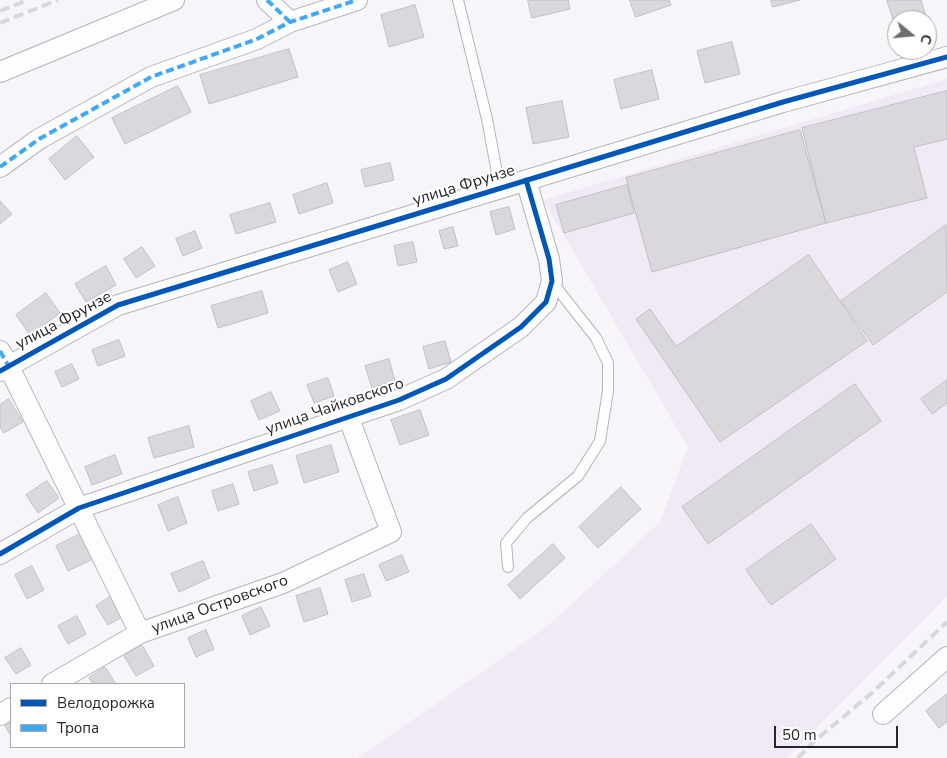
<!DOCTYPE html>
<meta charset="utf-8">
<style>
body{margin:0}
#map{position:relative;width:947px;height:758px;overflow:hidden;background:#f7f4fa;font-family:"Nunito Sans",sans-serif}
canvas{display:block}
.legend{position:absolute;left:10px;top:683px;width:175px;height:65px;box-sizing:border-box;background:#fff;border:1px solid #a9a8a9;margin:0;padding:6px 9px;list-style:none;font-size:15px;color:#272529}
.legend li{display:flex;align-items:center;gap:10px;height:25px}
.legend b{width:25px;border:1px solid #a9a8a9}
.north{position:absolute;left:887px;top:10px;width:50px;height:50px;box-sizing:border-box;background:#fff;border:1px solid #a9a8a9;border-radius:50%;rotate:107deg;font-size:14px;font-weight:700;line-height:20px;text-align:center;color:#272529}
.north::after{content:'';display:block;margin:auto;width:18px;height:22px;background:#706d72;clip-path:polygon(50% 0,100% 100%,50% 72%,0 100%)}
.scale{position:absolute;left:774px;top:726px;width:124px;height:22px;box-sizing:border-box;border:2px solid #272529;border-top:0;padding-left:6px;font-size:15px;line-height:18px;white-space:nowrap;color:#272529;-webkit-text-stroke:4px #fff;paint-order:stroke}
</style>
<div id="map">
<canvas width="947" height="758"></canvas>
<ul class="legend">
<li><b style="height:6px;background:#0057b8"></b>Велодорожка</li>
<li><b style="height:6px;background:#3fa9f5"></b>Тропа</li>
</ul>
<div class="north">С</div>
<div class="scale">50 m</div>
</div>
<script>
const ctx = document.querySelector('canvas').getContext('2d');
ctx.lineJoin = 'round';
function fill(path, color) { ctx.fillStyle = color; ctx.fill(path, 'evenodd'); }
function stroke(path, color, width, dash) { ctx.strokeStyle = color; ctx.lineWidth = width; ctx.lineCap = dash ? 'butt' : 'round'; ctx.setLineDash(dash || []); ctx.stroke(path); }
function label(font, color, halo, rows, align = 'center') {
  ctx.font = font + ' "Nunito Sans",sans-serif'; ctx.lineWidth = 4; ctx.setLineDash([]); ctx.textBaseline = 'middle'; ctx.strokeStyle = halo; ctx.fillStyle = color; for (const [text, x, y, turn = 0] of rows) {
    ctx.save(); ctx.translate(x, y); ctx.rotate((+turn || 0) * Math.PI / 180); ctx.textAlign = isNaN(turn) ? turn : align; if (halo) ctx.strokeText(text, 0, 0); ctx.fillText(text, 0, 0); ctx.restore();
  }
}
const built = new Path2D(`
 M947 79V596L787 758H358L548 626 660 522 688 447 543 200Z`);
const building = new Path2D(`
 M528 0H568L570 9 532 18Z
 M630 0H669L671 5 636 17Z
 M771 0H800L773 7Z
 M889 0H921L927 20H897V29H896L887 1Z
 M415 5 424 37 389 47 381 15Z
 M732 42 740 74 705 83 697 51Z
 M289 49 298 77 209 104 200 75Z
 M652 70 659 99 621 109 614 80Z
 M178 86 191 112 125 144 112 118Z
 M947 91V139L914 147 927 198 826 223 802 128Z
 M562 101 569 137 533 144 526 108Z
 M800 130 826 223 652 272 626 178Z
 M77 136 94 157 65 180 49 159Z
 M390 163 394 180 365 187 361 170Z
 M327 183 333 203 299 214 293 195Z
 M627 185 634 213 564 233 556 205Z
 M0 201 12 214 0 224Z
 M270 203 276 222 236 234 230 215Z
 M509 207 515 229 496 235 490 212Z
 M946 225 947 292 873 345 841 301Z
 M453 227 458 246 444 249 439 231Z
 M195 231 202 248 183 256 176 239Z
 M413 242 417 262 398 266 394 246Z
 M142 247 155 266 136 278 124 259Z
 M809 255 867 341 720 442 636 319 650 309 676 346Z
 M348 262 357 284 338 292 329 270Z
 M106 266 116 285 86 302 75 284Z
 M262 291 268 313 218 328 211 306Z
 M46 293 60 313 30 335 16 315Z
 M119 340 125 356 98 366 92 350Z
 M445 341 451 362 429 369 423 347Z
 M389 359 395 381 372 388 365 366Z
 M72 364 79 379 62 387 55 372Z
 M328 378 334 396 314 403 307 385Z
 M947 380V403L932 414 921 399Z
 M855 384 881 421 708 544 682 507Z
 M271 392 280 411 259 420 251 401Z
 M9 399 23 422 4 433 0 427V405Z
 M420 410 429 435 400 445 391 420Z
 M189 426 194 447 154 458 148 438Z
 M331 445 339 472 304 483 296 456Z
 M115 455 122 474 92 485 85 467Z
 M272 465 278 483 254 491 248 472Z
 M47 481 59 498 38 513 26 495Z
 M233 484 239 504 218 511 212 491Z
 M621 487 641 509 598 548 579 527Z
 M178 497 187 523 168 531 158 505Z
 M811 524 836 559 771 605 746 570Z
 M80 534 93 559 68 571 56 546Z
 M553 544 565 558 520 599 508 585Z
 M402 555 409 572 386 581 379 565Z
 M203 561 210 578 179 592 171 574Z
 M32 566 44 590 27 599 15 575Z
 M364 574 371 596 352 602 345 580Z
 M320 588 328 614 304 622 296 596Z
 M111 596 124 616 108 625 96 606Z
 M261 607 270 626 250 635 242 616Z
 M77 616 86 634 68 644 58 626Z
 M206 630 214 649 196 657 188 638Z
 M142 645 154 666 136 676 124 656Z
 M21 648 31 665 16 674 5 658Z
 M105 667 116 684H93L89 678Z
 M947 694V722L939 728 926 711Z
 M11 723V736L5 726Z`);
const lane = new Path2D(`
 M458 0 487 119 500 189
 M508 567 506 543 527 518 578 476 600 441 608 391V363L596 338 552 282`);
const street = new Path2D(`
 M267 0 290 22
 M0 72 174 0
 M0 167 39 139 151 77 257 39 290 22 357 0
 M0 351 8 365 140 633
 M0 371 118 305 783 102 947 57
 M0 554 79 508 399 400 446 379 521 327 546 302 552 281 549 259 526 180
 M52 684 140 633 283 583 391 532 348 416
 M883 714 947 657
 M0 715 11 708`);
const rail = new Path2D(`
 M0 11 28 0
 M0 23 58 0
 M798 758 811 744 874 691 947 622`);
const quiet = new Path2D(`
 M267 0 290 22
 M0 167 39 139 151 77 257 39 290 22 357 0
 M0 351 8 365`);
const cycleway = new Path2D(`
 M0 371 118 305 783 102 947 57
 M0 554 79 508 399 400 446 379 521 327 546 302 552 281 549 259 526 180`);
const streetNames = [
 ["улица Фрунзе",464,186,-17],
 ["улица Фрунзе",64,321,-28],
 ["улица Чайковского",335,407,-19],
 ["улица Островского",220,605,-20]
];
fill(built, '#f0e9f6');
fill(building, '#dbd8dd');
stroke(building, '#c2c0c5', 1);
stroke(lane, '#b6b4b8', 12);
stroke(street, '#b6b4b8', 22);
stroke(lane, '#fefdfe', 10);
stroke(street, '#fefdfe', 20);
stroke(rail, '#d8d7da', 4, [10, 5]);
stroke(quiet, '#3fa9f5', 4, [8, 4]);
stroke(cycleway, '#0057b8', 5);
label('16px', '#272529', '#fff', streetNames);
</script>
